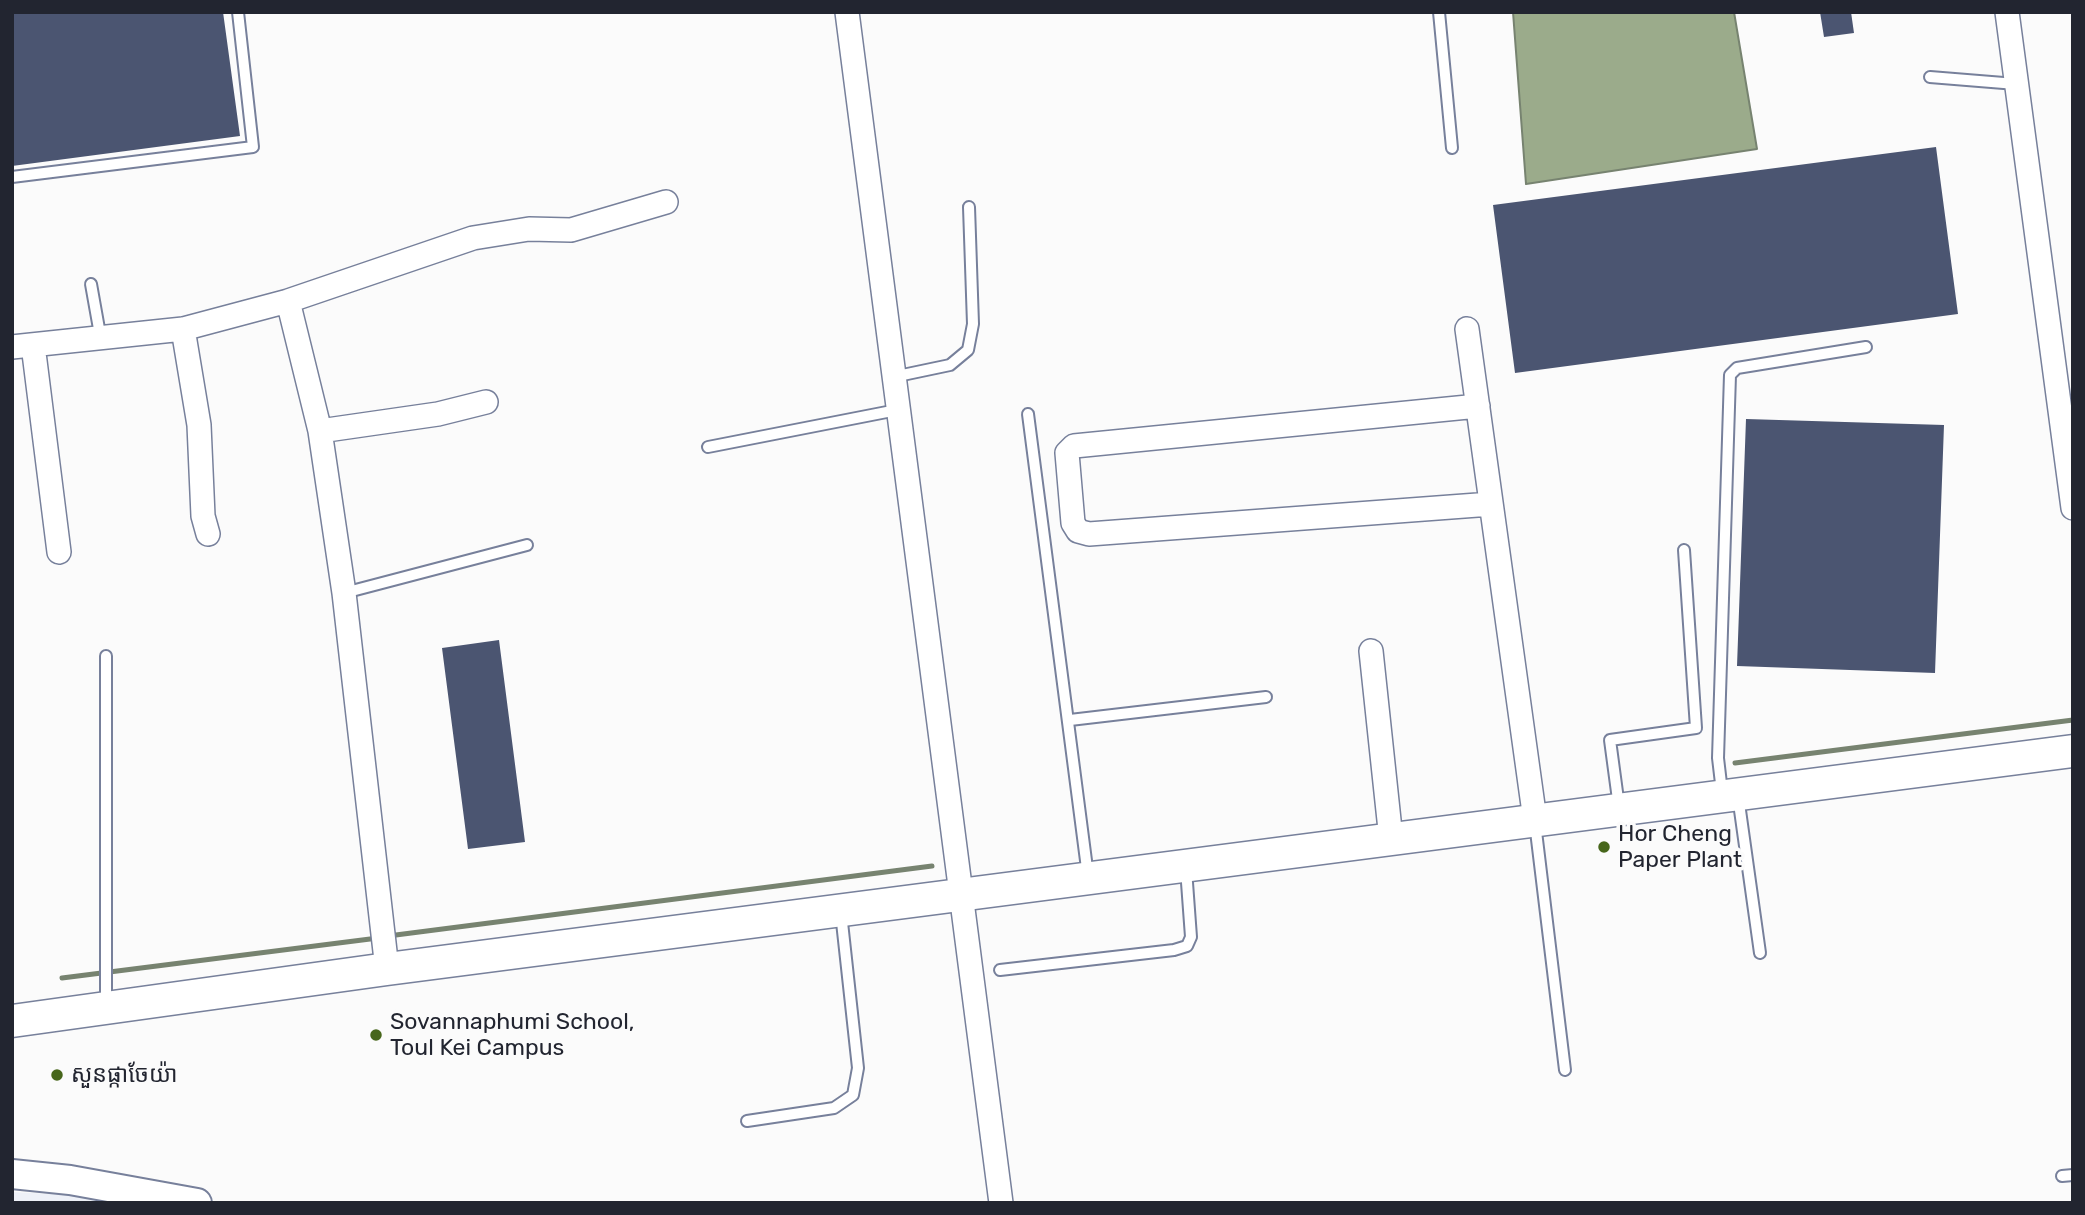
<!DOCTYPE html>
<meta charset="utf-8">
<style>
body{margin:0}
#map{position:relative;width:2085px;height:1215px;overflow:hidden;background:#fbfbfb;font-family:Rubik,sans-serif}
canvas{display:block}
.frame{position:absolute;inset:0;border:14px solid #222530;pointer-events:none}
</style>
<div id="map">
<canvas width="2085" height="1215"></canvas>
<div class="frame"></div>
</div>
<script>
const ctx = document.querySelector('canvas').getContext('2d');
ctx.lineJoin = 'round';
function fill(path, color) { ctx.fillStyle = color; ctx.fill(path, 'evenodd'); }
function stroke(path, color, width, dash) { ctx.strokeStyle = color; ctx.lineWidth = width; ctx.lineCap = dash ? 'butt' : 'round'; ctx.setLineDash(dash || []); ctx.stroke(path); }
function label(font, color, halo, rows, align = 'center') {
  ctx.font = font + ' Rubik,"Noto Sans Khmer",sans-serif'; ctx.lineWidth = 7; ctx.setLineDash([]); ctx.textBaseline = 'middle'; ctx.strokeStyle = halo; ctx.fillStyle = color; for (const [text, x, y, turn = 0] of rows) {
    ctx.save(); ctx.translate(x, y); ctx.rotate((+turn || 0) * Math.PI / 180); ctx.textAlign = isNaN(turn) ? turn : align; if (halo) ctx.strokeText(text, 0, 0); ctx.fillText(text, 0, 0); ctx.restore();
  }
}
const built = new Path2D(`
 M12 1192 72 1195 116 1203H12Z`);
const water = new Path2D(`
 M1513 12H1734L1757 149 1526 184Z`);
const stream = new Path2D(`
 M1735 763 2073 720
 M388 936 932 866
 M62 978 378 938`);
const building = new Path2D(`
 M12 12H223L240 136 12 166Z
 M1820 12H1851L1854 33 1824 37Z
 M1936 147 1958 314 1515 373 1493 205Z
 M1746 419 1944 425 1935 673 1737 666Z
 M499 640 525 842 468 849 442 648Z`);
const service = new Path2D(`
 M1439 12 1452 148
 M1930 77 2016 84
 M12 177 253 147 238 12
 M91 284 101 340
 M893 377 950 365 968 350 973 324 969 207
 M1028 414 1088 876
 M708 447 897 410
 M344 593 527 545
 M1070 720 1266 697
 M1722 792 1718 758 1730 375 1737 368 1866 347
 M1738 796 1760 953
 M1619 807 1610 740 1696 728 1684 550
 M1535 823 1565 1070
 M1000 970 1174 950 1187 946 1191 937 1186 869
 M106 1005V656
 M747 1121 834 1108 853 1095 858 1068 841 913
 M2062 1176 2073 1175`);
const minor = new Path2D(`
 M847 12 1001 1203
 M2007 12 2073 508
 M288 301 320 431 344 593 387 969
 M183 329 199 425 203 516 208 534
 M1467 329 1535 820
 M33 345 59 552
 M12 347 183 329 288 301 473 238 529 229 571 230 666 202
 M1478 406 1074 446 1067 453 1073 523 1078 531 1089 534 1491 504
 M320 431 438 414 486 402
 M1371 651 1391 839`);
const tertiary = new Path2D(`
 M12 1174 70 1180 197 1203`);
const secondary = new Path2D(`
 M12 1021 387 969 2073 751`);
const markers = [
 [1604,847,7,"#47661b"],
 [376,1035,7,"#47661b"],
 [57,1075,7,"#47661b"]
];
const poiNames = [
 ["Hor Cheng",1618,834],
 ["Paper Plant",1618,860],
 ["Sovannaphumi School,",390,1022],
 ["Toul Kei Campus",390,1048],
 ["សួនផ្កាចែយ៉ា",71,1075]
];
fill(built, '#eef1f8');
fill(water, '#9bab8b');
stroke(water, '#778370', 2);
stroke(stream, '#778370', 5);
fill(building, '#4b5571');
stroke(service, '#77809b', 14);
stroke(minor, '#77809b', 26);
stroke(tertiary, '#77809b', 32);
stroke(secondary, '#77809b', 35);
stroke(service, '#fff', 10);
stroke(minor, '#fff', 23);
stroke(tertiary, '#fff', 28);
stroke(secondary, '#fff', 32);
for (const [x, y, r, color] of markers) { const dot = new Path2D(); dot.arc(x, y, r, 0, 2 * Math.PI); ctx.fillStyle = color; ctx.fill(dot); stroke(dot, '#fbfbfb', 2.5); }
label('23px', '#222530', '#fbfbfb', poiNames, 'left');
</script>
